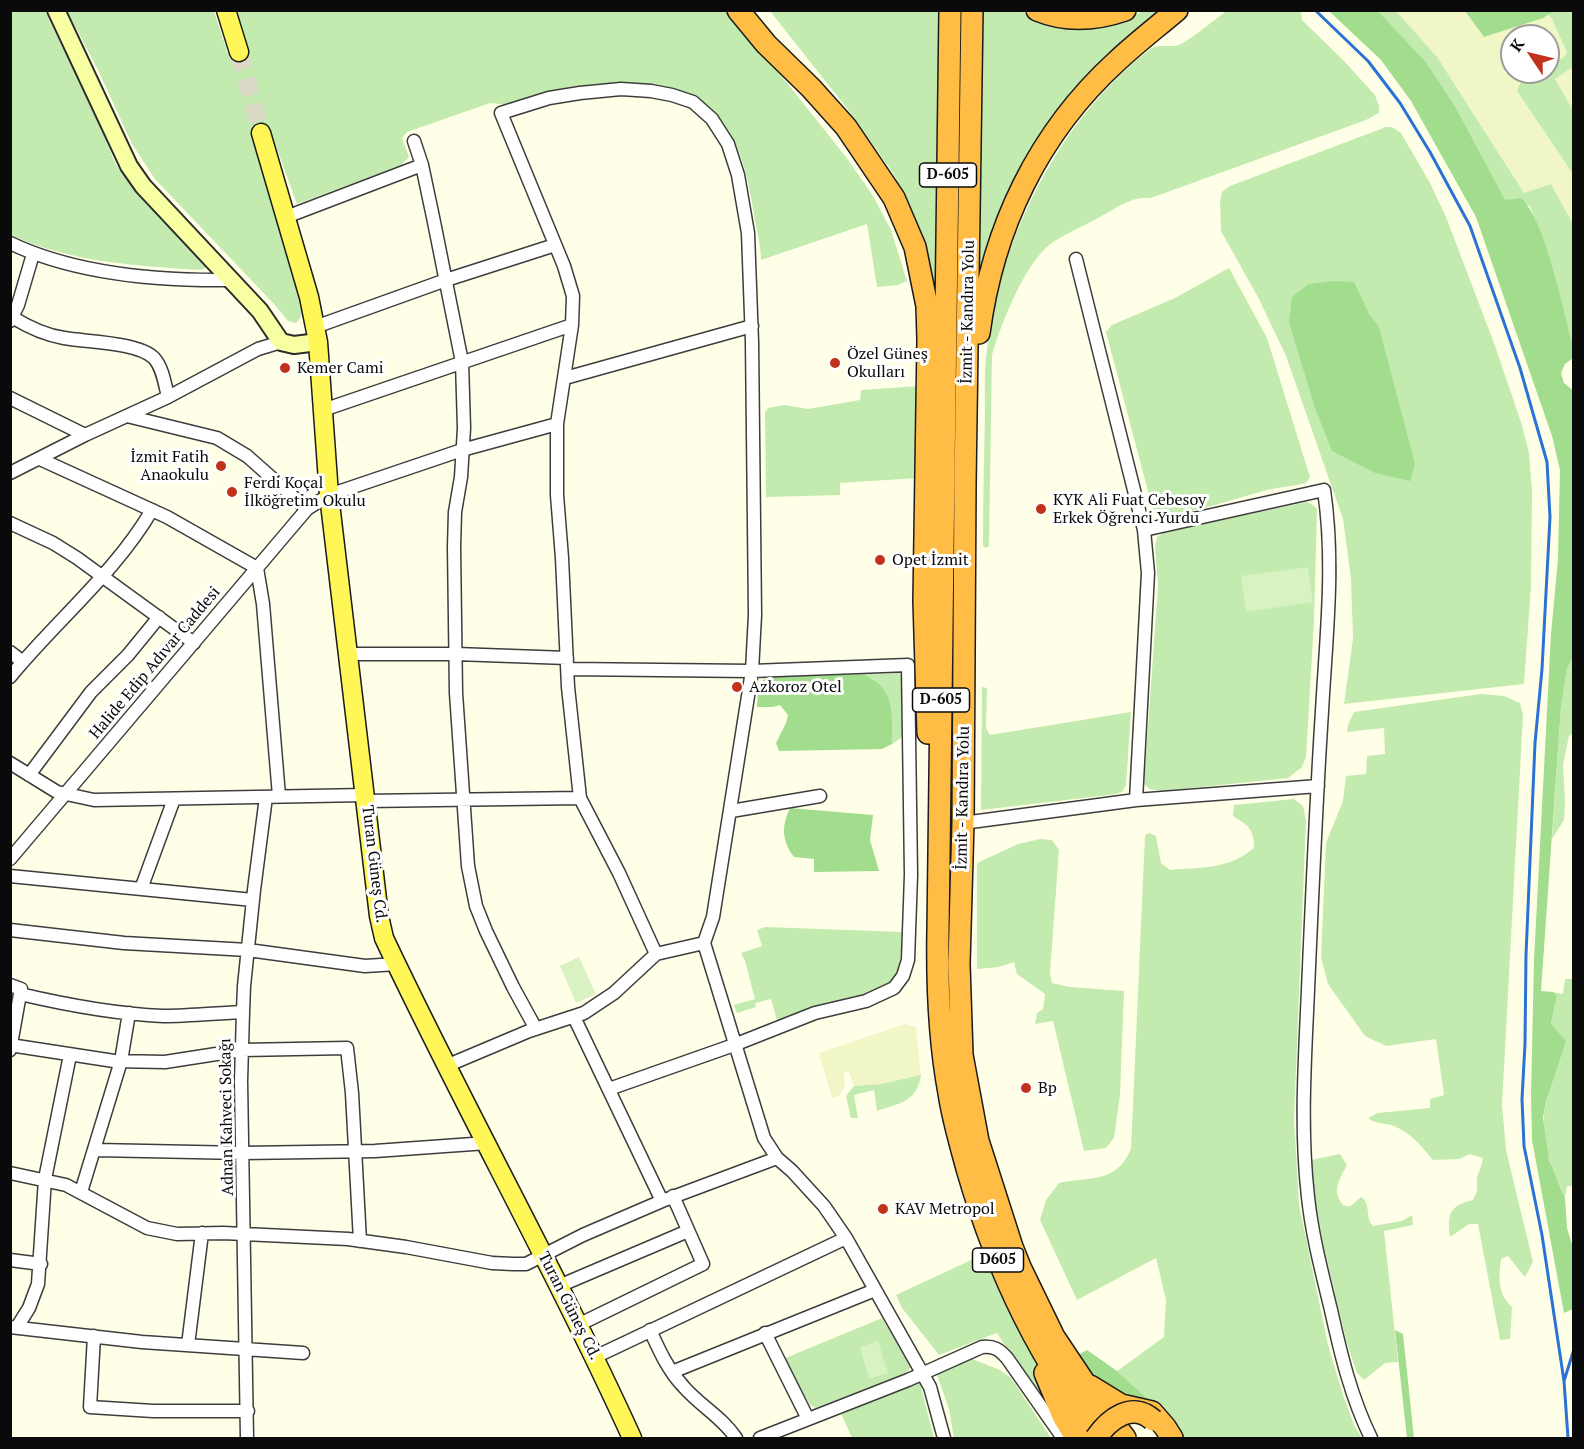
<!DOCTYPE html>
<meta charset="utf-8">
<style>
body{margin:0}
#map{position:relative;width:1584px;height:1449px;overflow:hidden;background:#ffffe8;font-family:"PT Serif",serif}
canvas{display:block}
.frame{position:absolute;inset:0;border:12px solid #0a0a0a;pointer-events:none}
.north{position:absolute;left:1500px;top:24px;width:60px;height:60px;box-sizing:border-box;background:#fff;border:2px solid #9d9d9d;border-radius:50%;rotate:305deg;font-size:16px;font-weight:700;line-height:24px;text-align:center;color:#0a0a0a}
.north::after{content:'';display:block;margin:auto;width:21px;height:27px;background:#c2321a;clip-path:polygon(50% 0,100% 100%,50% 72%,0 100%)}
</style>
<div id="map">
<canvas width="1584" height="1449"></canvas>
<div class="frame"></div>
<div class="north">K</div>
</div>
<script>
const ctx = document.querySelector('canvas').getContext('2d');
ctx.lineJoin = 'round';
function fill(path, color) { ctx.fillStyle = color; ctx.fill(path, 'evenodd'); }
function stroke(path, color, width, dash) { ctx.strokeStyle = color; ctx.lineWidth = width; ctx.lineCap = dash ? 'butt' : 'round'; ctx.setLineDash(dash || []); ctx.stroke(path); }
function label(font, color, halo, rows, align = 'center') {
  ctx.font = font + ' "PT Serif",serif'; ctx.lineWidth = 6; ctx.setLineDash([]); ctx.textBaseline = 'middle'; ctx.strokeStyle = halo; ctx.fillStyle = color; for (const [text, x, y, turn = 0] of rows) {
    ctx.save(); ctx.translate(x, y); ctx.rotate((+turn || 0) * Math.PI / 180); ctx.textAlign = isNaN(turn) ? turn : align; if (halo) ctx.strokeText(text, 0, 0); ctx.fillText(text, 0, 0); ctx.restore();
  }
}
const farmland = new Path2D(`
 M1396 11H1465L1484 37 1492 35 1548 14 1552 19 1567 51 1563 58 1548 66V36H1512V72H1538L1523 81 1517 91 1573 174V224L1551 184 1524 193 1437 58Z
 M1573 67V110L1555 79Z
 M905 1024 916 1027 921 1075 881 1084 854 1086 849 1072 844 1073 845 1086 839 1096 832 1098 819 1053Z`);
const green = new Path2D(`
 M1228 10 1301 11 1302 20 1344 61 1375 95 1379 106V113L1366 120 1151 198C1132 196 1116 208 1100 217 1086 225 1060 236 1048 246 1023 268 1001 324 992 355L989 546 986 548 983 546C983 502 984 458 985 414 985 393 984 371 987 350 1000 238 1059 120 1149 50 1157 43 1170 48 1179 45 1192 39 1215 19 1228 10Z
 M10 11H45L98 121 116 165 133 187 209 266 201 270C136 266 70 262 11 235Z
 M67 11H214L228 54 248 48 236 11H726L767 58 846 157 873 196 891 230 907 281 898 285 877 287 867 224 761 260C761 244 756 230 754 214 747 173 739 129 703 103L606 85 567 89 536 96 511 105 490 103 407 132 402 138 409 157 400 166 297 204 270 130 252 135 300 288C302 301 307 313 296 323L288 321 275 305 155 179 132 144 99 72Z
 M770 11H941L935 332 932 281 917 223 893 173 849 111Z
 M984 11H1021L1040 22 1069 29H1091L1115 24 1143 11H1161C1096 61 1030 131 1002 210 990 242 984 279 975 312V233Z
 M1378 11H1396L1437 57 1524 193 1551 184 1573 224V355L1554 273 1530 206 1505 201 1455 106 1426 62Z
 M1554 11H1573V67L1555 79 1573 110V174L1517 91C1520 78 1536 72 1548 72V66L1563 58 1567 52 1552 19 1548 14Z
 M1386 127H1392L1401 133 1430 183 1446 217 1494 343 1521 422 1529 453 1532 491 1531 586 1524 684 1344 704 1353 639 1351 579 1343 519 1286 356 1259 299 1221 231 1220 202 1222 192 1230 186Z
 M1229 268 1267 338 1310 477 1306 483C1291 487 1275 487 1260 492 1225 501 1190 516 1154 514L1106 332 1112 325 1175 298Z
 M919 386 917 478 840 483V495L766 497 765 412 768 408 784 405 808 409 860 400 861 390Z
 M1307 502 1313 505 1317 509 1314 621 1306 757 1302 767 1288 778 1162 791 1150 789 1144 784 1158 585 1155 547 1157 537 1165 532Z
 M1573 624V734L1569 736 1563 765 1565 801 1564 820 1552 839 1561 706 1567 669 1572 659Z
 M898 673 903 676V731L901 738 892 744V718L875 680 863 674Z
 M982 687 987 688 986 728 990 735 1131 712 1126 785 1123 791 1117 794 981 810Z
 M1481 694 1504 696 1520 703 1523 715 1502 1105 1506 1150 1533 1262 1525 1277 1508 1256 1501 1259C1499 1278 1497 1293 1512 1307L1510 1339 1500 1340 1478 1224H1469L1450 1237C1447 1214 1449 1206 1473 1200 1478 1190 1477 1190 1477 1179 1478 1172 1482 1166 1483 1158L1470 1154 1459 1159 1433 1160C1421 1146 1410 1131 1391 1125 1383 1123 1375 1124 1368 1118L1378 1113 1430 1108V1099L1444 1095 1436 1039 1386 1046 1365 1036 1328 984 1321 957 1326 843 1343 801 1346 776 1366 774 1367 756 1385 754 1384 728 1347 732 1348 725 1354 712Z
 M1294 799 1303 806 1306 820 1294 1119 1299 1205 1328 1345 1343 1395 1354 1425 1362 1438H1178L1172 1421 1117 1371 1164 1337 1166 1300 1156 1258 1077 1300 1040 1220 1046 1200 1059 1183C1091 1176 1116 1184 1131 1149L1145 835 1149 833 1156 836 1161 863 1170 870C1202 867 1227 870 1254 848 1254 829 1249 826 1233 816L1234 805Z
 M1040 839 1052 840 1059 850 1050 973 1052 983 1070 987 1124 991 1120 1095 1114 1138 1106 1148 1084 1151 1053 1021 1035 1024 1037 1013 1043 1009 1045 994 1017 974 1014 962 999 967 977 969V863L1018 844Z
 M765 927 903 932C901 948 902 969 891 982 876 1000 842 999 821 1004 806 1008 792 1018 778 1024L771 999 755 1003 756 1007 737 1013 734 1005 755 999 745 961 741 953 762 946 757 930Z
 M1565 979H1573L1574 1186H1567L1565 1198C1561 1185 1553 1172 1549 1159 1535 1119 1551 1079 1566 1041L1551 1023 1557 996 1553 992 1563 994Z
 M921 1075C917 1102 900 1103 877 1111L874 1090 854 1095 858 1118H851L846 1096 854 1086 881 1084Z
 M1340 1154 1347 1165C1340 1179 1331 1190 1343 1205 1352 1209 1354 1202 1361 1197 1372 1203 1364 1217 1373 1226L1402 1221 1412 1215 1413 1225 1384 1231 1398 1362 1385 1363 1364 1380 1357 1373 1347 1343 1324 1248 1313 1190 1311 1160Z
 M984 1254 1017 1325 1037 1361 1060 1418 1072 1438 1023 1373 997 1333 939 1355 902 1308 896 1295Z
 M882 1318 911 1367 906 1374 816 1408 810 1405 783 1359Z
 M970 1358 1000 1370 1011 1378 1051 1438H954L949 1409 936 1372Z
 M911 1382 920 1383 934 1438H852L841 1413Z`);
const forest = new Path2D(`
 M1329 11H1378L1426 62 1455 106 1505 200 1521 198C1546 221 1563 311 1573 346V358L1565 364 1561 373 1564 383 1574 391 1572 659 1567 669 1561 706 1541 991 1553 992 1557 996 1551 1023 1566 1041 1546 1101 1543 1118 1549 1160 1565 1198 1567 1228 1573 1248V1309L1564 1313 1532 1140 1531 1095 1534 960 1551 634 1558 559 1560 470 1552 436 1476 217 1411 101 1381 60Z
 M1465 11H1554L1543 18 1484 37Z
 M1334 281 1354 282 1369 314 1379 327 1415 464 1410 481 1375 473 1332 451 1315 408 1289 322 1292 297 1309 284Z
 M863 674C896 688 892 714 892 744L882 749 779 751 776 743 786 723 788 715 780 705 773 707H757L758 689 764 679 769 677Z
 M790 808 873 815 870 840 879 871 814 872V859L794 857C782 841 781 827 790 808Z
 M1395 1330 1403 1334 1414 1438H1407Z
 M1087 1350 1117 1371 1172 1421 1101 1392 1078 1355Z`);
const pitch = new Path2D(`
 M1308 567 1313 602 1246 612 1241 576Z
 M579 957 596 994 576 1003 560 966Z
 M878 1341 888 1373 869 1379 860 1347Z`);
const stream = new Path2D(`
 M1315 10 1368 61 1400 103 1430 152 1470 226 1520 368 1547 462 1550 517 1542 669 1535 743 1526 955 1525 1044 1522 1099 1524 1146 1542 1235 1564 1381
 M1568 1438 1564 1381 1574 1349`);
const primaryTunnel = new Path2D(`
 M239 52 261 133`);
const street = new Path2D(`
 M414 141 422 165 434 222 462 362 464 428 461 477 455 512 454 547 456 693 468 866 476 906 486 931 513 987 536 1029
 M286 217 422 165
 M10 243C75 274 160 281 231 280
 M1076 259 1144 530 1148 573 1136 800
 M12 317C28 327 45 335 64 338 86 342 138 342 154 358 163 368 165 385 168 397
 M10 321 18 305 33 254
 M315 327 446 280 555 245
 M565 378 752 326
 M10 398 85 435
 M323 410 572 325
 M127 416 217 438 247 456 307 509
 M40 459 167 517 257 568 263 604 279 796
 M10 473 85 435 168 397 258 349 281 342
 M10 523 53 543 77 558 194 643
 M1144 530 1324 490C1335 564 1326 638 1322 711 1316 804 1312 897 1308 990 1305 1059 1300 1128 1308 1197 1312 1235 1322 1273 1331 1310 1341 1355 1351 1397 1371 1438
 M10 652 23 662
 M348 654H456L567 658
 M568 669 752 671 908 665 911 875 908 960 903 976 894 988 866 1001 815 1013 734 1045 609 1089
 M10 677C56 621 115 573 152 510
 M10 763 57 792 94 800 365 795
 M29 775 91 692 128 655 159 617
 M366 801 580 798
 M731 811 820 796
 M963 823 1136 800 1318 786
 M10 859 307 509 329 495 462 450 557 424
 M10 876 253 900
 M141 889 174 799
 M10 930 124 943 248 950 365 966 397 964
 M656 954 619 873 580 798 568 687 562 558 557 495V424L572 325 573 296 564 266 501 113 549 98 580 93 621 89 651 91 672 95 693 102 712 119 728 144 738 175 748 233 752 342 755 615 752 671 713 917 704 943 764 1138 777 1158 792 1171 824 1206 846 1238 930 1387 944 1438
 M10 985 21 989 20 994
 M574 1017 662 1201
 M10 1045 114 1061 165 1062 242 1050 347 1048 352 1093 360 1241
 M10 1050 20 994C67 1005 115 1014 163 1016 190 1016 217 1013 243 1012
 M446 1066 529 1031 584 1013 614 993 656 954 704 943
 M96 1150 243 1153 375 1151 487 1143
 M10 1173 66 1185 147 1228 177 1234 223 1233 348 1239 406 1247 492 1263 513 1264H526L583 1235 662 1201 777 1158
 M81 1192 121 1061 129 1013
 M10 1260 41 1264
 M559 1286 688 1231
 M578 1325 703 1264 673 1196
 M10 1327 142 1342 303 1353
 M17 1327 29 1308 38 1284 45 1179 70 1055
 M650 1330C659 1350 668 1370 683 1386 699 1405 722 1417 736 1438
 M765 1333 808 1419
 M94 1336 90 1407 153 1411H248
 M188 1345 202 1233
 M595 1357 846 1238
 M672 1372 875 1290
 M247 1438 241 1081 243 1012 244 986 254 890 266 797
 M760 1438 908 1380 982 1347C994 1346 999 1349 1007 1358L1063 1438`);
const secondary = new Path2D(`
 M56 10 129 166 143 186 260 311 281 342 294 345 318 342`);
const primary = new Path2D(`
 M226 10 239 52
 M261 133 309 297 318 342 329 495 379 916 384 938C463 1106 555 1269 632 1438`);
const highway = new Path2D(`
 M738 10 766 44 811 88 846 127 894 198 915 247 927 306 928 340 924 601 928 733
 M950 10 938 930C937 984 939 1039 949 1093 953 1120 961 1146 968 1172 996 1268 1039 1360 1101 1438
 M972 10 965 483 963 823 959 964 962 1055 978 1141 1012 1247 1020 1267 1054 1337 1100 1406 1125 1438
 M1037 10C1066 22 1096 20 1125 10
 M979 333C993 228 1038 133 1117 61 1136 43 1157 27 1177 10
 M1045 1373 1063 1416 1076 1438
 M1090 1386 1121 1405 1152 1412 1165 1427 1172 1438`);
const highwayBridge = new Path2D(`
 M1096 1438C1109 1419 1132 1401 1153 1420`);
const markers = [
 [835,363,6,"#c2321a"],
 [285,368,6,"#c2321a"],
 [221,466,6,"#c2321a"],
 [232,492,6,"#c2321a"],
 [1041,509,6,"#c2321a"],
 [880,560,6,"#c2321a"],
 [737,687,6,"#c2321a"],
 [1026,1088,6,"#c2321a"],
 [883,1209,6,"#c2321a"]
];
const shields = [
 [948,175,57],
 [941,700,57],
 [998,1260,51]
];
const shieldNames = [
 ["D-605",948,175],
 ["D-605",941,700],
 ["D605",998,1260]
];
const streetNames = [
 ["İzmit - Kandıra Yolu",968,312,-89],
 ["Halide Edip Adıvar Caddesi",155,663,-50],
 ["İzmit - Kandıra Yolu",963,798,-89],
 ["Turan Güneş Cd.",374,864,83],
 ["Adnan Kahveci Sokağı",227,1117,-91],
 ["Turan Güneş Cd.",569,1306,63]
];
const poiNames = [
 ["Özel Güneş",847,354],
 ["Okulları",847,372],
 ["Kemer Cami",297,368],
 ["İzmit Fatih",209,457,"right"],
 ["Anaokulu",209,475,"right"],
 ["Ferdi Koçal",244,483],
 ["İlköğretim Okulu",244,501],
 ["KYK Ali Fuat Cebesoy",1053,500],
 ["Erkek Öğrenci Yurdu",1053,518],
 ["Opet İzmit",892,560],
 ["Azkoroz Otel",749,687],
 ["Bp",1038,1088],
 ["KAV Metropol",895,1209]
];
fill(farmland, '#f1f6c6');
fill(green, '#c3ebaf');
fill(forest, '#a2dd8e');
fill(pitch, '#d8f2c2');
stroke(stream, '#2b72d6', 3);
stroke(primaryTunnel, '#dadac7', 18, [18, 9]);
stroke(street, '#3d3d3d', 15);
stroke(secondary, '#2c2c2c', 20);
stroke(primary, '#1b1b1b', 21);
stroke(highway, '#1b1b1b', 24);
stroke(street, '#fff', 12);
stroke(secondary, '#f8ffa3', 16);
stroke(primary, '#fff658', 18);
stroke(highway, '#ffbd46', 21);
stroke(highwayBridge, '#1b1b1b', 24, []);
stroke(highwayBridge, '#ffbd46', 21);
for (const [x, y, r, color] of markers) { const dot = new Path2D(); dot.arc(x, y, r, 0, 2 * Math.PI); ctx.fillStyle = color; ctx.fill(dot); stroke(dot, '#fff', 2); }
for (const [x, y, w] of shields) { const box = new Path2D(); box.roundRect(x - w / 2, y - 12, w, 24, 4.5); ctx.fillStyle = '#fff'; ctx.fill(box); stroke(box, '#0a0a0a', 1.5); }
label('bold 15px', '#0a0a0a', null, shieldNames);
label('16px', '#0a0a0a', '#fff', streetNames);
label('16px', '#0a0a0a', '#fff', poiNames, 'left');
</script>
